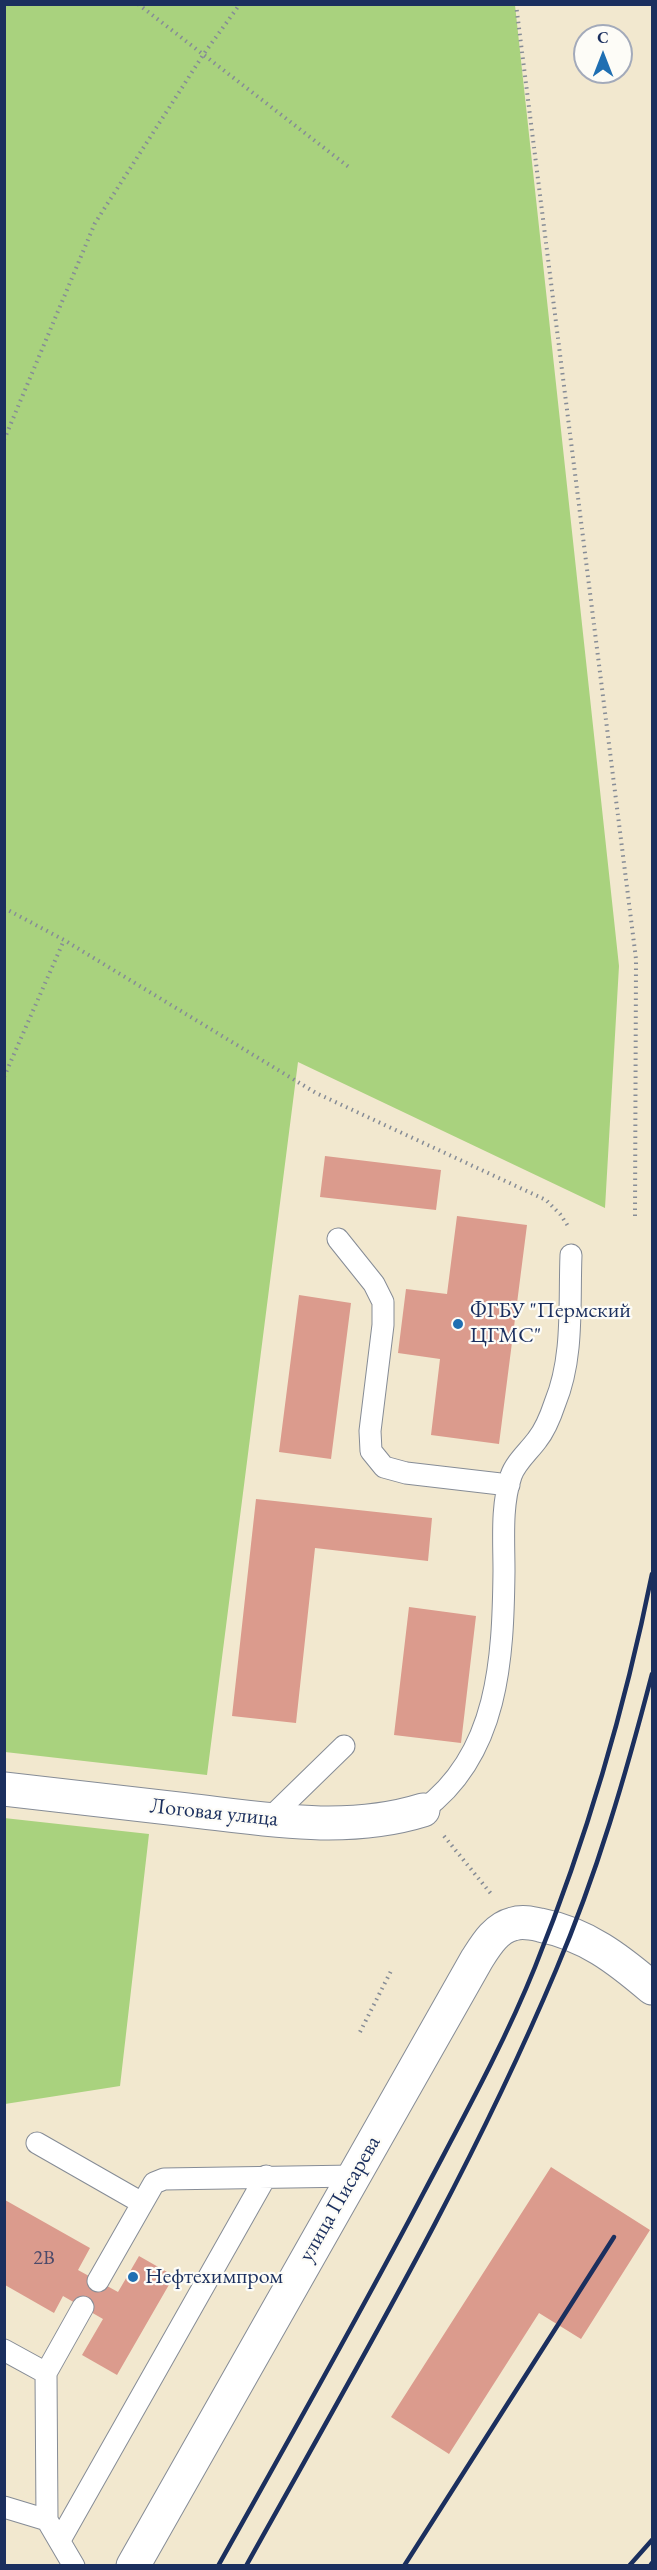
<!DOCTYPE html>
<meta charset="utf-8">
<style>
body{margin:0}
#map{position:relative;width:657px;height:2570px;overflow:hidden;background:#f2e8cf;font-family:"EB Garamond",serif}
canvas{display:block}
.frame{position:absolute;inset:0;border:6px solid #1b2f5e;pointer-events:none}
.north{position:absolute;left:573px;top:24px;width:60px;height:60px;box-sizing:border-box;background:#fdfcf7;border:2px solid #a3aaba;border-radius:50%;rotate:0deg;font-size:16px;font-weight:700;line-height:24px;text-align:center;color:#1b2f5e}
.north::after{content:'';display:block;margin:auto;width:21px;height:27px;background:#1f6fb2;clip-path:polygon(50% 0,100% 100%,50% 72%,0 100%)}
</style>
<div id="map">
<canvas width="657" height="2570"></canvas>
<div class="frame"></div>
<div class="north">С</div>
</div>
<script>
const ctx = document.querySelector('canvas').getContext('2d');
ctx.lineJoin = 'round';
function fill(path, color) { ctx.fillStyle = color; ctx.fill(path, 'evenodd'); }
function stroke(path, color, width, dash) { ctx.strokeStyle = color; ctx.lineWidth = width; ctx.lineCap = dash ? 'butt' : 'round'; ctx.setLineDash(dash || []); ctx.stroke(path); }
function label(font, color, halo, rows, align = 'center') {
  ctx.font = font + ' "EB Garamond",serif'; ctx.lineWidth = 4.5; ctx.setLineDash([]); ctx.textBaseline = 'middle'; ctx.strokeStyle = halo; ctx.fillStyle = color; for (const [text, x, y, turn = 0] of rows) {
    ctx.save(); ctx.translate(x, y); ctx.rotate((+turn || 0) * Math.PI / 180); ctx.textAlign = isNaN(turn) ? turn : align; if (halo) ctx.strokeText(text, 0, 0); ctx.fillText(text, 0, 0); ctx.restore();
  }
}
const green = new Path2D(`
 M5 4 515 5 619 966 605 1208 298 1062 207 1775 5 1752Z
 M4 1818 149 1834 120 2086 5 2104Z`);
const building = new Path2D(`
 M325 1156 441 1170 436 1210 320 1197Z
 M457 1216 527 1225 499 1444 431 1435 440 1359 398 1353 406 1289 447 1294Z
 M299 1295 351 1303 331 1459 279 1452Z
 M256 1499 432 1518 428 1561 315 1548 296 1723 232 1716Z
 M409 1607 476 1616 461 1743 394 1735Z
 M551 2167 650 2230 581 2339 539 2313 449 2454 391 2417Z
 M5 2200 90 2248 78 2270 118 2292 139 2256 174 2276 117 2375 82 2355 103 2319 63 2296 54 2313 5 2285Z`);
const path = new Path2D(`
 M138 4 350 168
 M516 4 636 959 635 1219
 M4 440 95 223 203 55 240 4
 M4 908 64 940 316 1093 546 1200 560 1214 568 1226
 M4 1077 64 940
 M444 1836 492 1895
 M360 2032 392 1969`);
const service = new Path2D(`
 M338 1239 374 1284 383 1302V1325L370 1431 371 1451 384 1467 406 1473 509 1485
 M423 1810C499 1754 503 1658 504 1571 504 1540 501 1506 511 1476 515 1463 529 1451 537 1440 545 1430 551 1415 555 1403 574 1357 569 1304 571 1255
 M268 1820 344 1746
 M37 2143 142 2203
 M98 2281 154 2183 164 2179 354 2176
 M4 2350 46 2373
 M4 2507 47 2520
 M60 2540 266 2176
 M74 2566 47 2520 46 2373 83 2307`);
const minor = new Path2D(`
 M4 1789C65 1796 126 1803 187 1810 265 1819 346 1834 423 1810
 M133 2566 477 1959C486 1945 496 1928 513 1924 522 1921 531 1923 540 1925 586 1934 618 1959 652 1988`);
const rail = new Path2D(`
 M218 2566C288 2441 358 2318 424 2192 463 2118 504 2044 535 1967 586 1840 625 1708 652 1574
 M246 2566C355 2370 469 2177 556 1970 597 1874 626 1774 652 1674
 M404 2566 614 2237
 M629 2566 652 2540
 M650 2566 652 2563`);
const markers = [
 [458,1324,6,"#1f6fb2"],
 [133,2277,6,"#1f6fb2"]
];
const numberNames = [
 ["2В",44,2259]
];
const poiNames = [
 ["ФГБУ \"Пермский",470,1311],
 ["ЦГМС\"",470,1336],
 ["Нефтехимпром",145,2277]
];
const streetNames = [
 ["Логовая улица",214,1813,6],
 ["улица Писарева",340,2199,-60]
];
fill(green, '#a9d27e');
fill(building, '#db9b8d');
stroke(service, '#868c96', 23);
stroke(minor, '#868c96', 35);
stroke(path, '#868c96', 4, [1.5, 4.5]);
stroke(service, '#fff', 21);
stroke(minor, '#fff', 33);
stroke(rail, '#1b2f5e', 4.5);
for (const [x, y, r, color] of markers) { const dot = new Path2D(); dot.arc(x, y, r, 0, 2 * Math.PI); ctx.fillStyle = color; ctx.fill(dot); stroke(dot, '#fdfcf7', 2); }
label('20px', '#4b4a6a', null, numberNames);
label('22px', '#1b2f5e', '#fdfcf7', poiNames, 'left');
label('22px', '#1b2f5e', '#fdfcf7', streetNames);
</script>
